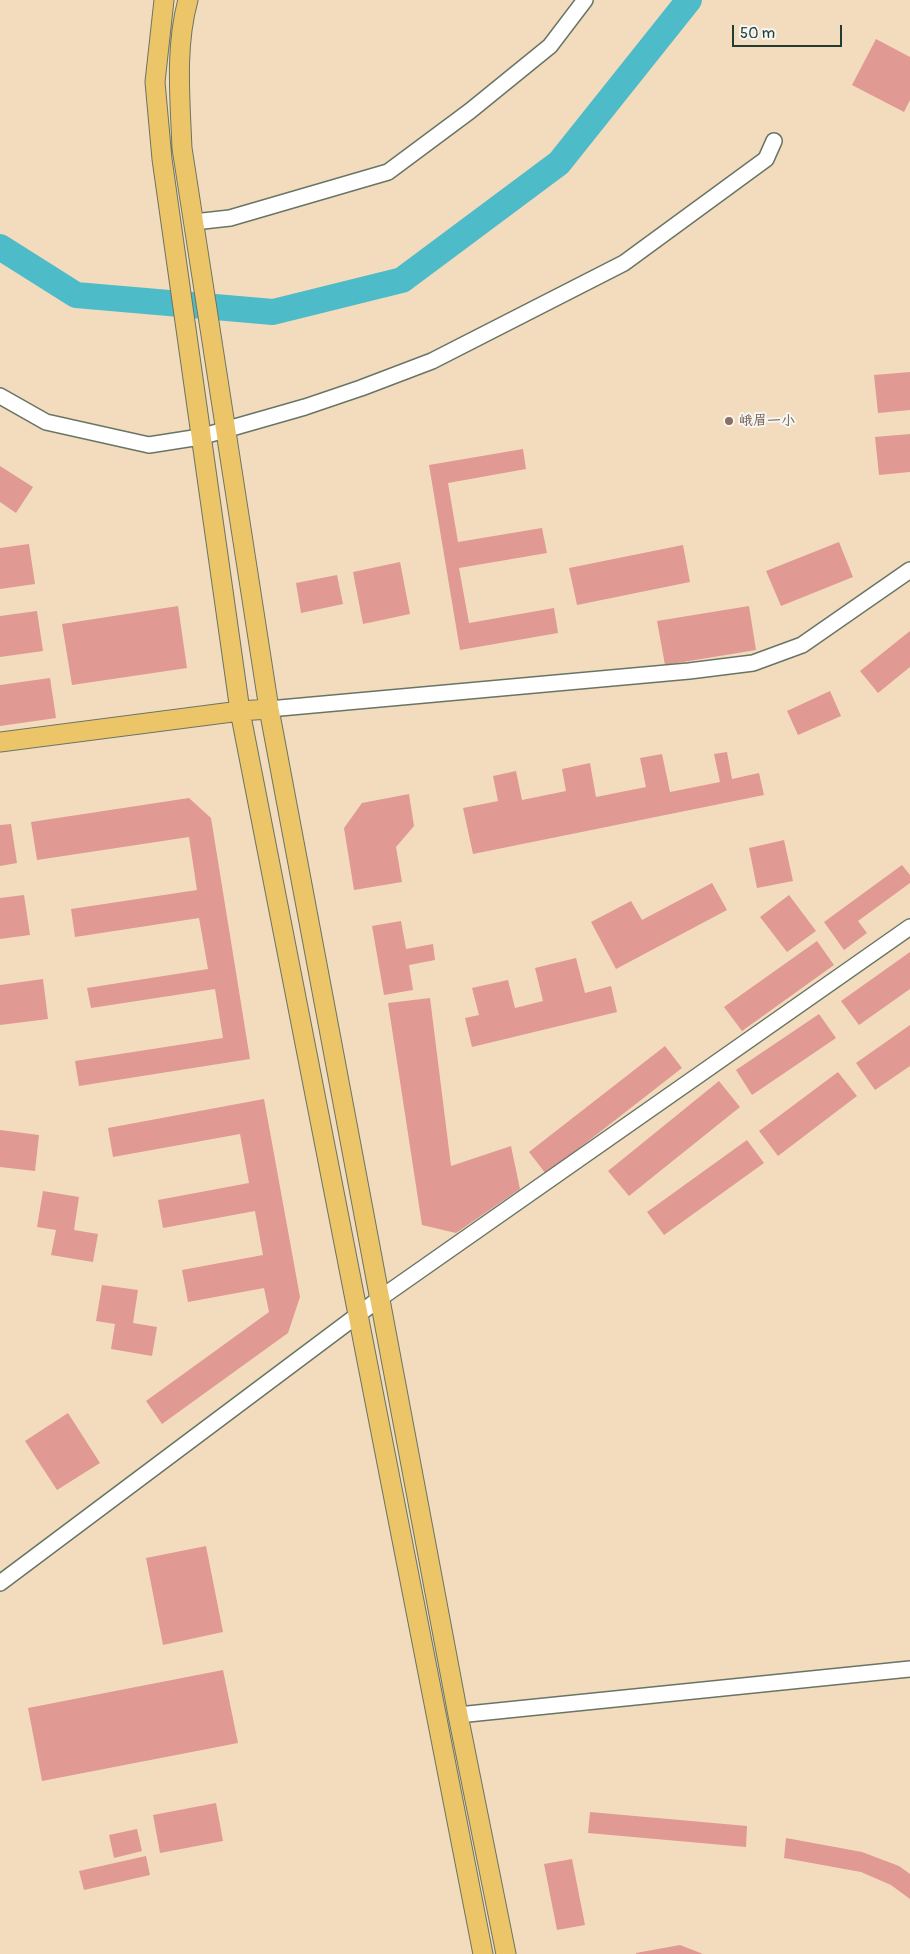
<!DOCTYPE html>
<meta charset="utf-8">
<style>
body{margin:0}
#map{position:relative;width:910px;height:1954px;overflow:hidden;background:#f3dcbe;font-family:Pangolin,sans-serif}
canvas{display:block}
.scale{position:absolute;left:732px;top:25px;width:110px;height:22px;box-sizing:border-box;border:2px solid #1f3d34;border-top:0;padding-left:6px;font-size:15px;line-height:18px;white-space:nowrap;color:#1f3d34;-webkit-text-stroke:4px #f6f6f2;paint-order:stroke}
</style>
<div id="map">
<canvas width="910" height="1954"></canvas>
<div class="scale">50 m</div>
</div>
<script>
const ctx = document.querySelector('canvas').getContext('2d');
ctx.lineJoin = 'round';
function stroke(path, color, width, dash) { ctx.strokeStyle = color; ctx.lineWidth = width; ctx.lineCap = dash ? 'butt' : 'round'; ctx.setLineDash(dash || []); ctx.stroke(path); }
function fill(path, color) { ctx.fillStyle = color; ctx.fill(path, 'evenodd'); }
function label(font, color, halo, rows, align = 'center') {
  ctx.font = font + ' Pangolin,"LXGW WenKai TC",sans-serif'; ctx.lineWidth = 4; ctx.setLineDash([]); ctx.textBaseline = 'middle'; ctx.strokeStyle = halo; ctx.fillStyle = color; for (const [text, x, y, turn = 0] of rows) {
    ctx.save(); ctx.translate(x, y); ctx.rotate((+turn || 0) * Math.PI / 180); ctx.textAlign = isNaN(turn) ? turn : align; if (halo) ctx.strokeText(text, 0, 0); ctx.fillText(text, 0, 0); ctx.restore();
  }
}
const river = new Path2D(`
 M0 247 76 295 273 312 402 280 559 163 689 0`);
const building = new Path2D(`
 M876 39 910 57V100L904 112 852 85Z
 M910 372V410L878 413 874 375Z
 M910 434V472L879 475 875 437Z
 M523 449 526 469 448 483 458 542 542 528 547 553 459 568 469 623 554 608 558 633 460 650 429 465Z
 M0 466 33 487 16 513 0 502Z
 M839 542 853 577 781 606 766 571Z
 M29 544 35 584 0 589V548Z
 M683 545 690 582 577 605 569 568Z
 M400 562 410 614 363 624 353 572Z
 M337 575 343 604 301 613 296 583Z
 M178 606 187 668 72 685 62 624Z
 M749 606 756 650 665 665 657 621Z
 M37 611 43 651 0 657V616Z
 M910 631V667L878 693 860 671Z
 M50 678 56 718 0 726V685Z
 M830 691 841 716 798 735 787 711Z
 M727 752 732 779 759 773 764 795 473 854 463 808 498 801 493 776 516 771 522 800 566 791 562 769 590 763 596 797 646 787 640 758 662 754 670 792 720 782 714 754Z
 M409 794 414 826 396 847 402 882 354 890 344 828 362 803Z
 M189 798 211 818 250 1059 79 1086 75 1061 223 1038 215 989 91 1008 87 988 208 969 199 918 75 937 71 909 197 890 189 837 37 860 31 822Z
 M11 824 17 863 0 866V825Z
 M784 840 793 881 757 888 749 848Z
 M902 865 910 875V883L858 921 867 933 844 950 824 922Z
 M712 883 727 910 616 969 591 922 631 901 642 920Z
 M24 895 30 935 0 939V898Z
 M789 895 816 931 787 952 760 917Z
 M401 921 406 949 433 944 435 960 409 965 413 990 384 995 372 926Z
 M817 941 834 965 742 1031 724 1007Z
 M910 952V989L859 1025 841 1001Z
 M576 958 585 993 611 986 617 1012 472 1047 465 1018 479 1015 472 988 508 980 515 1008 543 1001 535 968Z
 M43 979 48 1019 0 1025V985Z
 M430 998 451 1166 511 1146 520 1189 456 1233 422 1225 388 1003Z
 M819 1014 836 1038 752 1095 736 1070Z
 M910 1025V1066L875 1090 856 1063Z
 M665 1046 682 1068 546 1174 529 1152Z
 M838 1072 857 1096 778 1156 759 1131Z
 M719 1081 740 1107 629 1196 608 1171Z
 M264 1099 300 1297 288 1333 162 1424 146 1401 269 1312 264 1288 188 1302 182 1270 263 1255 255 1211 163 1228 158 1200 249 1183 240 1134 113 1157 108 1128Z
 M0 1130 39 1135 35 1171 0 1167Z
 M747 1140 764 1163 664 1235 647 1212Z
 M43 1191 79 1197 74 1230 98 1234 93 1262 51 1255 56 1230 37 1227Z
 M102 1285 138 1290 133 1323 157 1327 152 1356 111 1349 115 1324 96 1321Z
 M68 1413 100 1463 57 1490 25 1441Z
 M206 1546 223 1632 163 1645 146 1558Z
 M223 1670 238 1743 42 1781 28 1708Z
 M216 1803 223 1841 160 1853 153 1815Z
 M590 1812 747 1826 746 1847 588 1833Z
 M137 1829 142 1851 114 1858 109 1835Z
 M786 1838 862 1852 899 1866 910 1874V1899L891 1885 861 1872 784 1858Z
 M146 1856 150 1875 84 1890 79 1871Z
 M572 1859 585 1925 557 1930 544 1864Z
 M680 1945 703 1954H636V1953Z`);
const minor = new Path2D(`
 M194 222 230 218 388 172 470 111 550 46 585 0
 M0 396 46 422 149 445 200 437 305 407 361 388 432 361 624 263 766 159 774 141
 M269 709 689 671 753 663 802 645 910 570
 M0 1583 379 1299 910 927
 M458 1715 910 1669`);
const major = new Path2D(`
 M164 0 155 82 162 159 240 711 483 1954
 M188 0C175 47 180 99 182 148L269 709 458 1715 506 1954
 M0 742 240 711 269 709`);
const markers = [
 [729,421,5,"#8d6e63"]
];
const educationNames = [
 ["峨眉一小",739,421]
];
stroke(river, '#4ebbc8', 26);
fill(building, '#e09993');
stroke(minor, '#697564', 18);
stroke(major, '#697564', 21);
stroke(minor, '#fff', 15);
stroke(major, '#edc569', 19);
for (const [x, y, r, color] of markers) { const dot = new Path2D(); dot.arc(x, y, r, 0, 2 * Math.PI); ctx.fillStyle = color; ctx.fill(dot); stroke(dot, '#f6f6f2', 2); }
label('14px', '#785e54', '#f6f6f2', educationNames, 'left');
</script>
